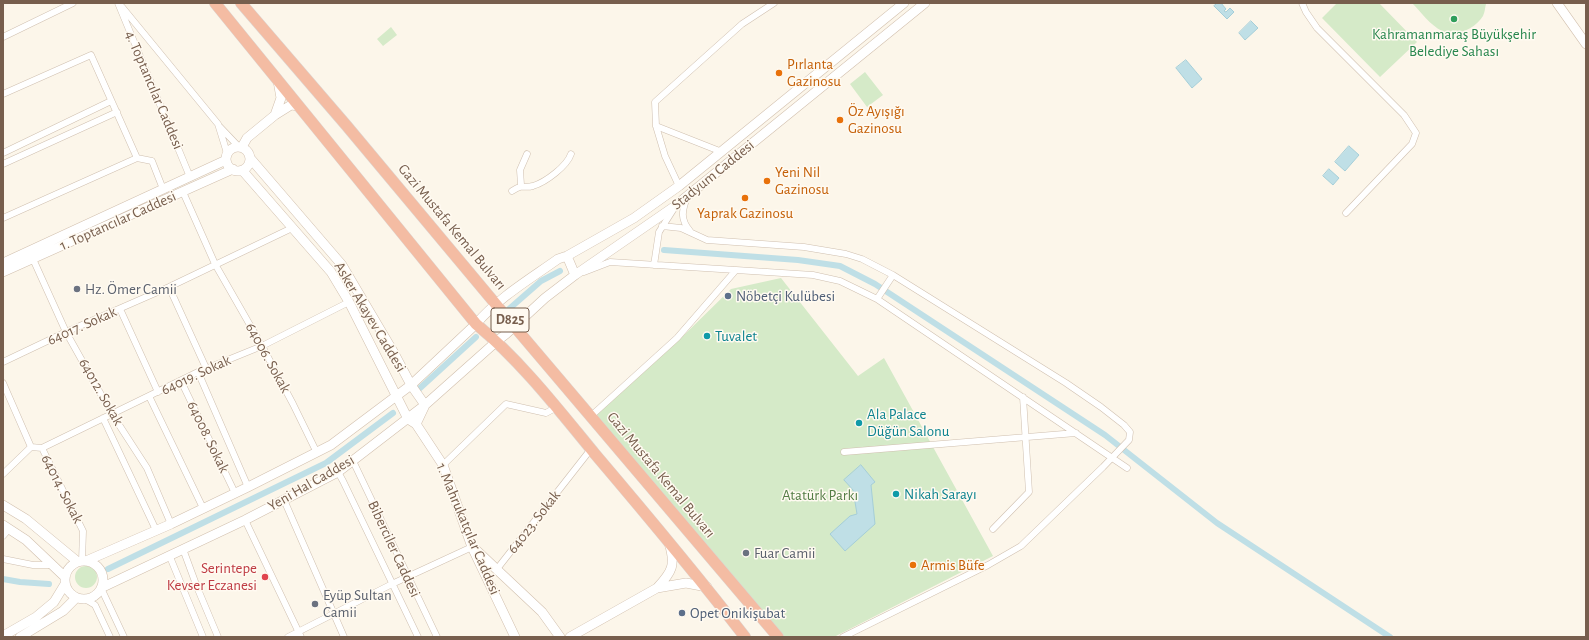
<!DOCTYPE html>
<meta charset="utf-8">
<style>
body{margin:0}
#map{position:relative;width:1589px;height:640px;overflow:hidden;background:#fcf6ea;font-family:"Alegreya Sans",sans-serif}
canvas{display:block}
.frame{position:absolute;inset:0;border:4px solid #775e4d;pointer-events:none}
</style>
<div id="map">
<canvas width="1589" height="640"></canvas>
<div class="frame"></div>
</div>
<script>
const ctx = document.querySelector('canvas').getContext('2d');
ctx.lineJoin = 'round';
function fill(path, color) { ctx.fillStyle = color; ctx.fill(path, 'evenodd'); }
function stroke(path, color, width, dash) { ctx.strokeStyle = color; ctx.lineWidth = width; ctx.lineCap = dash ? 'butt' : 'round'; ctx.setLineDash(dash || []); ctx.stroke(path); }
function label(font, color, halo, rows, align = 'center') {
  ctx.font = font + ' "Alegreya Sans",sans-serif'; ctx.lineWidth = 3; ctx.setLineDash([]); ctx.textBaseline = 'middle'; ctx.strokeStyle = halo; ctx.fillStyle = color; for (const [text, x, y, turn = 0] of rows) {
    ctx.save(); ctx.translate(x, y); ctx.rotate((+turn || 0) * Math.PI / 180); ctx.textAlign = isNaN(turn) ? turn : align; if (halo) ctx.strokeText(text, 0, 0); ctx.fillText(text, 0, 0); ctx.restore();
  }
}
const green = new Path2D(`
 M1337 3H1379L1417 42 1380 77 1322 18Z
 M1412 3H1486V4C1485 7 1485 12 1483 16 1475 29 1457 37 1442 31 1430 25 1421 12 1412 3Z
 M391 27 397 35 383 46 377 39Z
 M865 72 883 95 867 107 850 84Z
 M781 278 858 376 884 358 993 556 834 637H781L591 416 680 339 731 289Z
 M75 577a11 11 0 1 1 22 0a11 11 0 1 1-22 0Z`);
const water = new Path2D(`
 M1218 3H1221L1226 9 1224 11 1226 12 1230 8 1234 12 1227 19 1214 6Z
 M1251 21 1258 28 1245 40 1239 33Z
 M1186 60 1202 79 1192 88 1176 68Z
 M1349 146 1359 155 1345 171 1335 162Z
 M1329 169 1339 178 1333 185 1323 176Z
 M861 465 875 482 871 485 875 524 845 551 830 534 850 516 857 514 853 490 844 480Z`);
const canal = new Path2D(`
 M664 250 798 260 840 266 875 284 1105 435 1217 523 1390 637
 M509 309 541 281 560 271
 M419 389 476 337
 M108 569 326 463 393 413
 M3 579 20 582 49 584`);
const street = new Path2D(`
 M118 3 190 177
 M1302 3 1306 12 1317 28 1404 115 1416 133 1412 144 1346 213
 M122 7 218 124 227 153
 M3 37 73 3
 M3 94 91 55 137 158 152 161 163 189
 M219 126 239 147
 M656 126 722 152
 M3 153 111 101
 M3 164 117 112
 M521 185 520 170 527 154
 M679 186 665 156 656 126 655 102 742 24 774 3
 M512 191C525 183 522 189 533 186 546 182 567 166 571 154
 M183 192 215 264 262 346 293 404 317 453
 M687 197C682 211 680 219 690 231
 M3 218 137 158
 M662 226 681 228 707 240 804 247 846 254 862 259 893 275 1066 383 1101 407 1124 425 1130 432 1129 440 1103 467 1021 546 988 565 843 637
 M33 259 66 332 112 414 147 468 171 524
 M654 265 659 232 673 210
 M584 272 610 262 736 270
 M169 287 206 368
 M877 299 893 275
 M120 309 158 392
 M3 362 66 332 169 287 292 228
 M198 372 248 487
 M181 381 235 493
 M3 383 31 447 42 448 83 531 82 561
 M149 396 203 508
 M591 416 677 338 736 270 813 275 840 281 877 299 1127 468
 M103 418 156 530
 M42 448 198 372 262 346 349 302
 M844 452 1076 433
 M353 461 437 637
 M443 465 506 404 546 413 557 407
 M338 472 343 481 418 637
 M3 474 31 447
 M284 500 344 637
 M245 520 301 637
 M993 529 1029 492 1023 397
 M3 536 9 529
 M183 549 197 587 218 637
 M170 557 203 637
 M3 559 33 565H52
 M497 569 591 449
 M101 588 124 637
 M85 599 95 605 110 637
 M288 637 392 584 472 547`);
const secondary = new Path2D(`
 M1557 3 1586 44
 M278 81 281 98 275 115 291 105 299 106
 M242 147 247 138 275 115
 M226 159a12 12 0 1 1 24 0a12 12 0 1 1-24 0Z
 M250 158 342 265 394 353 411 385 425 405 416 424
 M242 170 331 272 349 302 408 419 416 424 443 465 472 547 515 637
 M567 256 575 275
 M3 263 226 160
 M3 272 233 169
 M3 505 26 519 78 562
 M3 525 26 540 65 577
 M475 549 542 612 560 637
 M65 580a19 19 0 1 1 38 0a19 19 0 1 1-38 0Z
 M86 561 171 524 248 487 331 445 411 385 476 324C498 298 530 279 558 259L567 256 634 218 679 186 904 3
 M101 588 245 520 338 472 425 405 497 341 506 334 545 298 575 275 675 206 925 3
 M657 588C672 572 676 565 669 543
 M3 636 36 617 54 602 65 584
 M20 637 63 611 76 598
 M570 637 657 588 686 583 707 587`);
const highway = new Path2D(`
 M215 3 476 324C521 361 558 409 595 454 646 514 697 575 745 637
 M241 3 346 125 514 326 778 637`);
const markers = [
 [1454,19,4,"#2e9e5b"],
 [779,73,4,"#e8710a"],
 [840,120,4,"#e8710a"],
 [767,181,4,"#e8710a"],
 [745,198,4,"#e8710a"],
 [77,289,4,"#6b7280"],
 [728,296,4,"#5c6f8a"],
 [707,336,4,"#0f9aa8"],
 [859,423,4,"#0f9aa8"],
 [896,494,4,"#0f9aa8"],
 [746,553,4,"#6b7280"],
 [913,565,4,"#e8710a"],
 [265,577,4,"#e0444e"],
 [315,604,4,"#6b7280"],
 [682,613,4,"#5c6f8a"]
];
const shields = [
 [510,320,38]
];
const shieldNames = [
 ["D825",510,320]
];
const leisureNames = [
 ["Kahramanmaraş Büyükşehir",1454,34],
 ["Belediye Sahası",1454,51]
];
const foodNames = [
 ["Pırlanta",787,64],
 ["Gazinosu",787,81],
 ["Öz Ayışığı",848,111],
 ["Gazinosu",848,128],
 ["Yeni Nil",775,172],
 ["Gazinosu",775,189],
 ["Yaprak Gazinosu",745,213,"center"],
 ["Armis Büfe",921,565]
];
const streetNames = [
 ["4. Toptancılar Caddesi",154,90,67],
 ["Stadyum Caddesi",713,175,-39],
 ["1. Toptancılar Caddesi",118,221,-24],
 ["Gazi Mustafa Kemal Bulvarı",452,227,50],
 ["Asker Akayev Caddesi",370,317,59],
 ["64017. Sokak",82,326,-24],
 ["64006. Sokak",268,358,61],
 ["64019. Sokak",196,375,-25],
 ["64012. Sokak",101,392,60],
 ["64008. Sokak",208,437,64],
 ["Gazi Mustafa Kemal Bulvarı",661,475,50],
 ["Yeni Hal Caddesi",311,483,-30],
 ["64014. Sokak",62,489,63],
 ["64023. Sokak",534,522,-52],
 ["1. Mahrukatçılar Caddesi",468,529,67],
 ["Biberciler Caddesi",394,549,65]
];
const worshipNames = [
 ["Hz. Ömer Camii",85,289],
 ["Fuar Camii",754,553],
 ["Eyüp Sultan",323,595],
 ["Camii",323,612]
];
const serviceNames = [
 ["Nöbetçi Kulübesi",736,296],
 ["Opet Onikişubat",690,613]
];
const cultureNames = [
 ["Tuvalet",715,336],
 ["Ala Palace",867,414],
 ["Düğün Salonu",867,431],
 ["Nikah Sarayı",904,494]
];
const parkNames = [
 ["Atatürk Parkı",820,495]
];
const healthNames = [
 ["Serintepe",257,568],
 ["Kevser Eczanesi",257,585]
];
fill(green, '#d5eac8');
fill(water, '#bfdfe6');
stroke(water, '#a5ced8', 1);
stroke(canal, '#bfdfe6', 6);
stroke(street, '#cfbfaf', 7);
stroke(secondary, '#d1bfad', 10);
stroke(highway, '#dcd5d1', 12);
stroke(street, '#fff', 6);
stroke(secondary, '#fff', 9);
stroke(highway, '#f4bca3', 11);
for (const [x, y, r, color] of markers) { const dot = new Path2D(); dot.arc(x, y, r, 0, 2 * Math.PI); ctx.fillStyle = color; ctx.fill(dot); stroke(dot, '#fffaf1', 1.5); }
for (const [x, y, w] of shields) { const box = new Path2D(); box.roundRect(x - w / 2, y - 12, w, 24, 3); ctx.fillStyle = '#fffaf1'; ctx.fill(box); stroke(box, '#775e4d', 1); }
label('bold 14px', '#775e4d', null, shieldNames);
label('15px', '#27864d', '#fffaf1', leisureNames);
label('15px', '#c56008', '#fffaf1', foodNames, 'left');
label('15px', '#775e4d', '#fffaf1', streetNames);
label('15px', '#5b616d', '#fffaf1', worshipNames, 'left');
label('15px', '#4e5e75', '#fffaf1', serviceNames, 'left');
label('15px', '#0d838f', '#fffaf1', cultureNames, 'left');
label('15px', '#547d45', '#fffaf1', parkNames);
label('15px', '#be3a42', '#fffaf1', healthNames, 'right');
</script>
